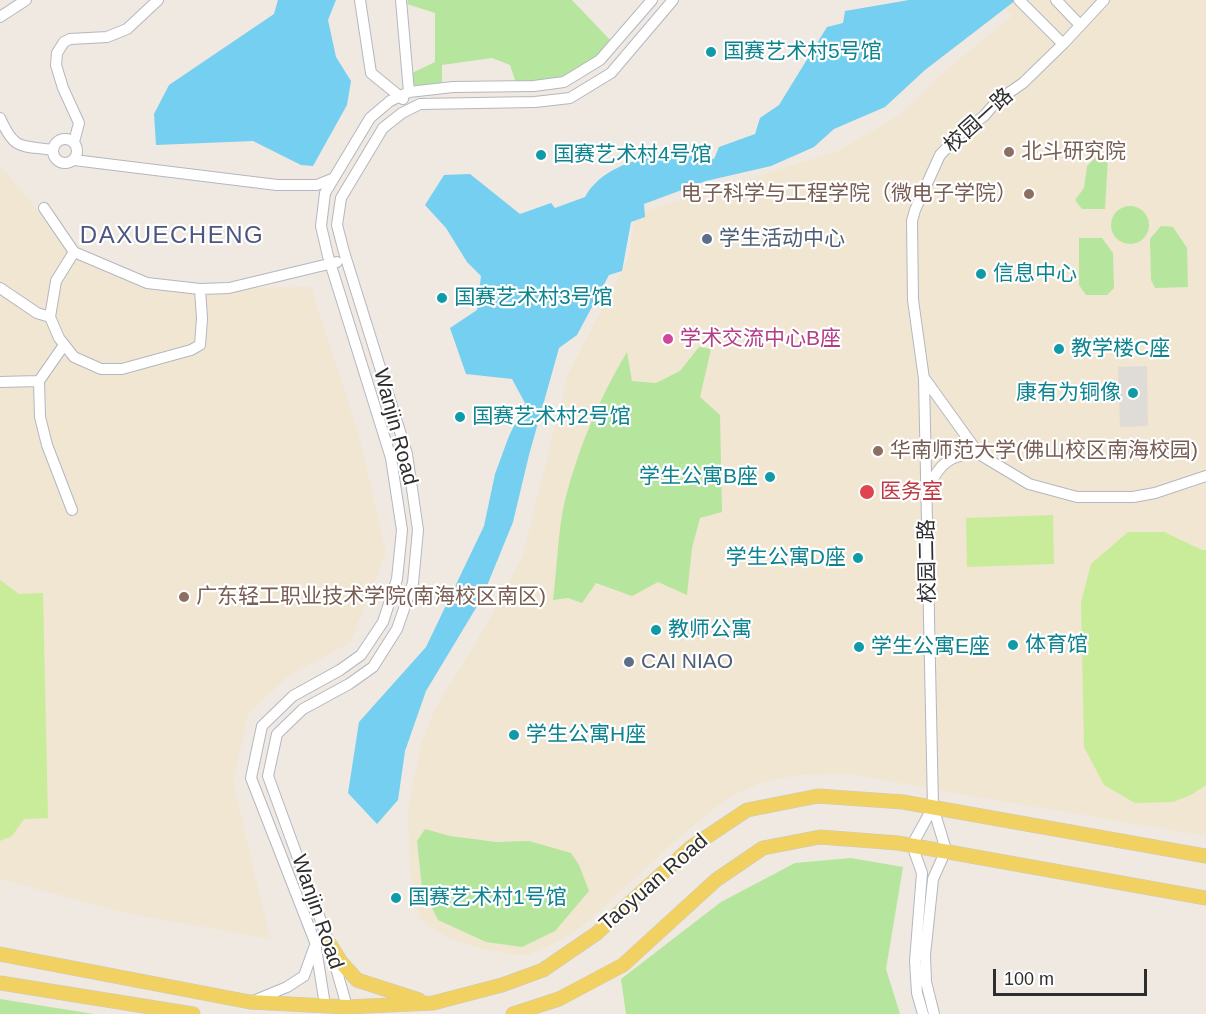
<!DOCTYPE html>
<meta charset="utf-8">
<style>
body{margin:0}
#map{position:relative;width:1206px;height:1014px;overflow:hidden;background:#efe9e1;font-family:Arial,sans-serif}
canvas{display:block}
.scale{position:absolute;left:993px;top:969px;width:154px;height:27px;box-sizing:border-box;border:3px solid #2e2e2e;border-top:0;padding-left:8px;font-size:18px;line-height:21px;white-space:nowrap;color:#2e2e2e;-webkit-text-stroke:4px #fff;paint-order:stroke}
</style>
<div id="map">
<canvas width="1206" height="1014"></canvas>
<div class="scale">100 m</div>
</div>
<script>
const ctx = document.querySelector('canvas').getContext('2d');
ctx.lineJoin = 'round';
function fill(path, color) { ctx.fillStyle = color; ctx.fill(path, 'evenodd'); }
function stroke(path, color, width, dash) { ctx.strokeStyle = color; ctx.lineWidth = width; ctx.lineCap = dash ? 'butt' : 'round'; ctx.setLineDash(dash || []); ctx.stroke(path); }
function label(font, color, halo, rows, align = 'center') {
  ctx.font = font + ' Arial,"Noto Sans SC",sans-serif'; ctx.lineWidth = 4.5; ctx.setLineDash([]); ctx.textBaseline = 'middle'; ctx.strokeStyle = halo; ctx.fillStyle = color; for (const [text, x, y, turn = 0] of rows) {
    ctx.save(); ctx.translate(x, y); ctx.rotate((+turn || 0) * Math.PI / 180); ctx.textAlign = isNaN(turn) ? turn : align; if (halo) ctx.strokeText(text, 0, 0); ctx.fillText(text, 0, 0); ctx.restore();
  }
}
const education = new Path2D(`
 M1000 0H1206V836L966 795 851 774 797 775 764 782 741 791 725 800 682 835 584 925 565 938 528 955H515L483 949 449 938 432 928 420 919 410 872 408 810 421 744 435 709 487 624 523 555 568 374 629 257 635 214 838 151 900 115 938 77 1012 16Z
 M0 166 74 252 147 283 229 288 311 287 359 436 386 552 350 643 289 675 248 714 233 782 270 939 126 913 0 879Z`);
const green = new Path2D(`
 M408 0H572L612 42 598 58 563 80 516 83 510 65 492 58 442 65V84L412 88V73L435 62V13L407 4Z
 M1096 157 1108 158 1105 209H1082L1075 200 1084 188 1087 166Z
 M1111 225a19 19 0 1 1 38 0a19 19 0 1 1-38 0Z
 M1161 226 1173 227 1187 248 1188 287 1155 288 1151 280 1150 239Z
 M1079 238H1102L1113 253 1114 288 1107 295H1086L1079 285Z
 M699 347 711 349 700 397 720 415 722 512 700 518 692 548 687 595 658 582 632 596 596 583 582 603 568 598 553 600C557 569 558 529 565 500 579 446 599 399 627 352L632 381 656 383 680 371Z
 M425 829 450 836 496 842 529 841 571 853 579 865 589 891 555 931 522 947 486 942 438 920 422 888 417 841Z
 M851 858 903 867 886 969 900 1014H626L621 979 721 902 795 863Z
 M0 999 94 1014H0Z`);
const pitch = new Path2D(`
 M1053 515 1054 564 967 567 966 518Z
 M1128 532H1164L1202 550H1206V785L1191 795 1173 802 1135 803 1104 785 1084 747 1081 602 1091 564Z
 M0 580 19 594 43 593 48 818 24 819 12 836 0 841Z`);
const plaza = new Path2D(`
 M1147 366 1148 426 1120 427 1118 367Z`);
const water = new Path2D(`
 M278 0H336L328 20 336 57 351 81 347 105 313 166 301 165 253 141 156 145 154 114 169 85 274 14Z
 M909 0H1016L925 70 885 107 834 129 814 147 771 166 706 181 644 204 645 217 631 222 622 271 609 275 577 335 559 348 529 455 513 522 482 598 426 691 405 751 398 800 377 824 348 793 359 722 426 647 484 526 495 474 509 436 525 403 512 379 466 374 450 328 477 310 481 276 467 262 446 228 425 205 444 175 470 174 520 214 551 203 555 208 585 197C600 170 633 159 662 155 678 153 698 157 714 159L719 147 755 134 760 118 779 105 827 27 843 23 845 11Z`);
const minor = new Path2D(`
 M360 0 371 73 403 99
 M401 0 409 92
 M1019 0 1063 44
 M1056 0 1080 25
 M0 17 26 0
 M0 118C15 151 20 145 53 150
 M53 151a12 12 0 1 1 24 0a12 12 0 1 1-24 0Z
 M74 142 79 123 63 88 56 65 57 53 64 42 70 39 107 37 127 29 158 0
 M74 160 277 185H317L334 178
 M44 208 74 252 147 283 200 289 229 288 337 262
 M74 252 56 281 50 317 59 338 74 357 101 369H122L191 350 200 345 202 319 200 289
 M0 288 37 313 50 317
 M64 345 39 381 40 417 47 445 72 510
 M925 379 979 454 1029 484 1077 497H1133L1155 493 1206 476
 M0 382 39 381
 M928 490C938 464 951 453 979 454
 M253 1001 287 987 304 976 314 948
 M325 1005 315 942 251 778 262 726 293 696 340 670 361 655 383 622 397 579 402 530 391 458 328 256 321 226 325 193 370 118 390 101 409 92 453 87 534 86 564 82 600 60 652 0
 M347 1007 329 943 268 776 277 734 303 709 349 684 373 667 397 629 413 583 418 530 407 454 344 252 337 225 341 198 383 128 402 113 420 104 535 102 570 98 611 73 673 0
 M923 1014 917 993 915 961 922 873 912 845 933 807
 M934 1014 926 982 925 955 933 879 946 850 933 807 924 379 913 300 912 221 915 210 940 155 961 133 984 116 997 101 1023 83 1063 44 1104 0`);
const major = new Path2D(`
 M329 943 341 962 357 980 419 1000
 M0 954 250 1002 347 1007 433 1003 502 985 543 970 597 933 690 848 747 810 818 796 903 802 1206 856
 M0 983 193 1014
 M513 1014 559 999 623 965 716 880 763 848 820 837 898 843 1206 898`);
const markers = [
 [711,52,6,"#0f9aa8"],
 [1009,152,6,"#8d6e63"],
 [541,155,6,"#0f9aa8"],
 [1029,194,6,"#8d6e63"],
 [707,239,6,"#5c6f8a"],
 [981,274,6,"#0f9aa8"],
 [442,298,6,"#0f9aa8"],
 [668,339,6,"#d1479c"],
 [1059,349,6,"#0f9aa8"],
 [1133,393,6,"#0f9aa8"],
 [460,417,6,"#0f9aa8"],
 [878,451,6,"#8d6e63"],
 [770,477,6,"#0f9aa8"],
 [867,492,8,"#e0444e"],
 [858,558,6,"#0f9aa8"],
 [184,597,6,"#8d6e63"],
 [656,630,6,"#0f9aa8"],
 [1013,645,6,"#0f9aa8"],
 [859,647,6,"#0f9aa8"],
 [629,662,6,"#5c6f8a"],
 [514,735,6,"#0f9aa8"],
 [396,898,6,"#0f9aa8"]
];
const cultureNames = [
 ["国赛艺术村5号馆",723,52],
 ["国赛艺术村4号馆",553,155],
 ["信息中心",993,274],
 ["国赛艺术村3号馆",454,298],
 ["教学楼C座",1071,349],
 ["康有为铜像",1121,393,"right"],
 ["国赛艺术村2号馆",472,417],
 ["学生公寓B座",758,477,"right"],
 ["学生公寓D座",846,558,"right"],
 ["教师公寓",668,630],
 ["体育馆",1025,645],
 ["学生公寓E座",871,647],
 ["学生公寓H座",526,735],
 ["国赛艺术村1号馆",408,898]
];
const streetNames = [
 ["校园一路",979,121,-42],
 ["Wanjin Road",395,427,75],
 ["校园二路",928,561,-91],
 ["Taoyuan Road",654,883,-41],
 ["Wanjin Road",317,912,71]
];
const educationNames = [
 ["北斗研究院",1021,152],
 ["电子科学与工程学院（微电子学院）",1017,194,"right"],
 ["华南师范大学(佛山校区南海校园)",890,451],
 ["广东轻工职业技术学院(南海校区南区)",196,597]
];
const serviceNames = [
 ["学生活动中心",719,239],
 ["CAI NIAO",641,662]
];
const hotelNames = [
 ["学术交流中心B座",680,339]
];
const healthNames = [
 ["医务室",880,492]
];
const quarterNames = [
 ["DAXUECHENG",172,236]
];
fill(education, '#f0e6d1');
fill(green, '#b6e59e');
fill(pitch, '#c9ec9a');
fill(plaza, '#dfdcd8');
fill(water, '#75cff0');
stroke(minor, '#b4b7c1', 12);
stroke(major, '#c9c9c9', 15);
stroke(minor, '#fff', 10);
stroke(major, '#f2d163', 14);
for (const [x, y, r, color] of markers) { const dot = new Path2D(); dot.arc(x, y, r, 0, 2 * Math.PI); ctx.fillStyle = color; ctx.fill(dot); stroke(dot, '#fff', 2); }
label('21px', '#0d838f', '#fff', cultureNames, 'left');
label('21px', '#2e2e2e', '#fff', streetNames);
label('21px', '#785e54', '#fff', educationNames, 'left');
label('21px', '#4e5e75', '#fff', serviceNames, 'left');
label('21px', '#b23c85', '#fff', hotelNames, 'left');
label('21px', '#be3a42', '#fff', healthNames, 'left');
ctx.letterSpacing = '1.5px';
label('24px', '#4d5680', '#fff', quarterNames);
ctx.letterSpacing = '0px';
</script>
